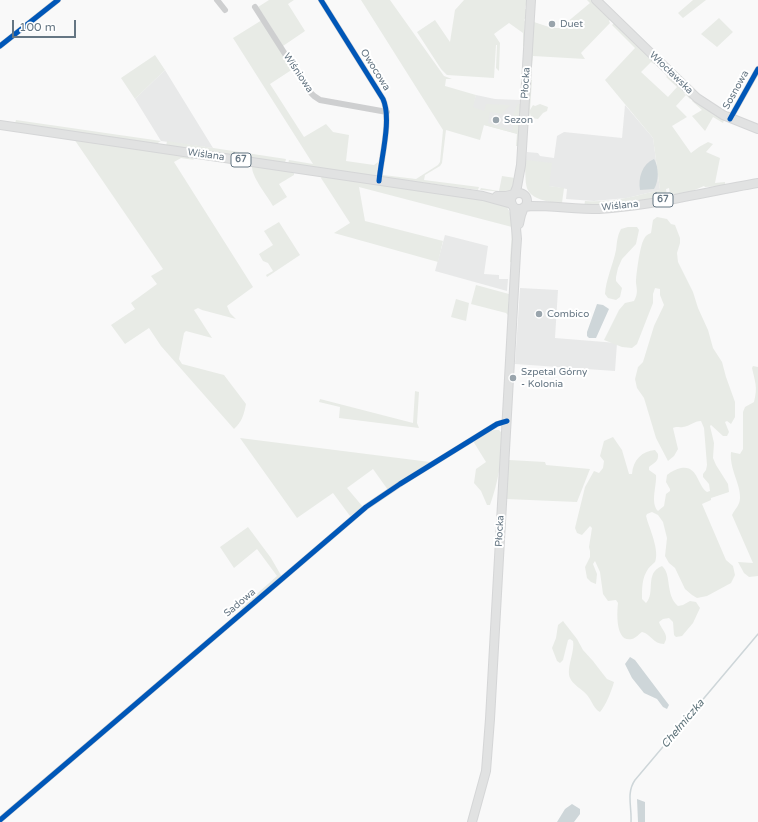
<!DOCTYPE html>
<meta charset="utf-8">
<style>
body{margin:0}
#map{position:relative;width:758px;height:822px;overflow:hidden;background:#f9f9f9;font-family:"Varela Round",sans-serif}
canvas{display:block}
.scale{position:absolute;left:12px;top:20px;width:64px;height:18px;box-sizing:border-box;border:2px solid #657683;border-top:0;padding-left:5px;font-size:12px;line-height:14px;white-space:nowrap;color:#657683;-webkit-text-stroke:3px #fff;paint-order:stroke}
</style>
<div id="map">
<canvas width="758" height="822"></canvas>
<div class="scale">100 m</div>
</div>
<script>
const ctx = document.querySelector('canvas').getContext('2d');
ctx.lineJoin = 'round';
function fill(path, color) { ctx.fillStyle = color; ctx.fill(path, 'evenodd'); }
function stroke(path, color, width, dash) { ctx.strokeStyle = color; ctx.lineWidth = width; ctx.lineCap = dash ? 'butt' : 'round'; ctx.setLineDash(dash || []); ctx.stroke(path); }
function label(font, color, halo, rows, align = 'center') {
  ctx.font = font + ' "Varela Round",sans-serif'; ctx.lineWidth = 4; ctx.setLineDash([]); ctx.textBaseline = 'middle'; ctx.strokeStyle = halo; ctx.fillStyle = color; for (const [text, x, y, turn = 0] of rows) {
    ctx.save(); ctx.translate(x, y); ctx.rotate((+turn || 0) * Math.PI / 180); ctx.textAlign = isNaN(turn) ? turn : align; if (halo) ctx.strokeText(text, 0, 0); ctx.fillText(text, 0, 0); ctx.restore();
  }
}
const built = new Path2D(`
 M165 70 213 148 161 141 135 99Z
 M476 95 495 99 520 100 518 134 484 125 472 107Z
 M625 105 653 138 660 190 627 198 594 201 566 199 567 189 549 186 526 160 527 152 538 153 540 156 554 158 557 136 564 132 622 138Z
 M445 235 488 246 484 274 499 275V279H508L507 291 435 271Z
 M520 288 558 290 555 338 617 343 615 371 515 364Z`);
const green = new Path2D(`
 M269 0H294L288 4 305 31 283 46 258 7Z
 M361 0H390L444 76 452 79H446L445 86 476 95 473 107 484 111 486 104 510 105 502 114 490 112 488 123 512 131 516 117 513 116 516 107 518 104H520L518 146H516L517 134 484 125 480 140 446 130 442 163 440 166 425 175 424 180 479 187 478 190 382 177 383 175 416 179 438 165 440 162 443 130Z
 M464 0H527L525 9H526V18L524 20 525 21 524 46H523V33L509 23 494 34 500 43 499 71 496 68 497 45H496L494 78 447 75 441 69 417 32 435 20 450 42 455 10Z
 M587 0H592L611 18 609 21 610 23 581 53 585 59 533 56 531 76H529L532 24 534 25V22L552 28H560L590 3Z
 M693 0H706L683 18 678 13Z
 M719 18 733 32 717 47 701 34Z
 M262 20 293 69 270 84 304 137 326 124 333 132 349 135 346 161 374 165 378 162 376 178 288 164 289 160 313 164 233 38Z
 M615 22 655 62 654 64 651 62 641 72 668 97 677 87 666 77 669 74 686 91 684 93 686 95 688 93 692 97 690 99 686 95 676 106 687 117 672 126 691 153 699 147 708 142 713 144 706 152 720 158 715 183 725 182V186L705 187 704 186 690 192 670 195 669 188 666 189 667 196 605 206H584L585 201C610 203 635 196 660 190L653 138 605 80 635 48 612 25Z
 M155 55 165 70 135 99 121 78Z
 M530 80H532L530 110 533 105 535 106 540 104 548 107 547 111 543 113 538 119 531 118 530 113 529 120H527Z
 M694 98 725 118 723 123 713 117 705 131 692 116 702 110 692 101Z
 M16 120 161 141 156 144 15 124Z
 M74 139 190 155 194 160 181 158 174 162 253 287 227 306 230 313 236 319 202 310 198 308 194 310 212 338 186 331 184 333 179 359 182 364 224 375 246 404C244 414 242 422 234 429L161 346 149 328 125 344 111 325 135 309 131 303 157 284 151 276 163 269Z
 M167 141 286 159 285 163 166 146Z
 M525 160 552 163 549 186 564 188 562 203C556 204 552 202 546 201 520 194 528 184 524 162Z
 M252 166 294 171V175L279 184 287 197 273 206C268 197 251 176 252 166Z
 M322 175 490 201 506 206C516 217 512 247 511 262H510L512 227 359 187 365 221 443 241 438 262 334 233 350 223 321 178Z
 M502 176 515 178 514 184 511 191 505 192 480 190 481 188 499 191Z
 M657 217 667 219 671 224 675 225 680 238V243L677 253 678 262 693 292 698 308 708 330 713 348 722 362 726 377 735 402V417L731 424 727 421 725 422 729 432 727 436H723L711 425 710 426 714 443 713 458 716 465 728 484 729 492 711 498V500L702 504 726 560 733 566 735 575 731 583 707 596 697 598 692 595 685 589 675 568 669 563 665 556 667 538 663 522 658 515 652 512 647 514 646 516C649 528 660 550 655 562 653 564 650 566 648 569 642 578 642 587 642 599L646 603C656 593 644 573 662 566 672 574 665 595 678 606L683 605 690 601 696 602 700 608 693 623 682 636 676 637 674 635 673 622 669 618 663 619 659 622C662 631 670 635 664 644 653 644 651 634 642 632 639 634 636 638 632 639 615 643 617 612 618 603L616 600 608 601 603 594 600 572 595 561 593 564 597 574 596 584 591 582 587 578 585 567 590 557V551L589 547 592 528 590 526 582 535 577 533 575 528 585 487 594 471 599 473 603 468 604 461 600 456 604 441 613 437 622 450 629 474H632C633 460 642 451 655 450L658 454C659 461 654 463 649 467V470L656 475C657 485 650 503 658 511L664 506 666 494 670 491V489L666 482 667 475C672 471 676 469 681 468 698 465 697 485 707 492L710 491 709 484 703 477V474L706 470 707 465 704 428 701 421C694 421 690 426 683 427 679 428 677 426 673 428L678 449 674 456 668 461 656 438 644 398 637 388 635 379 638 367 643 362 654 326 664 305 660 295V289L655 288 653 294V303L637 344 632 348 622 347 604 340 619 310 625 303 634 301C638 294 637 290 636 283 636 275 640 245 644 239 645 236 648 234 651 233L653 220Z
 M279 222 300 255 267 277 266 275 273 271 268 263 263 261 259 254 273 245 264 231Z
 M628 227H637L639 230 636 244 622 259 618 268 616 277V281L622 288 620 297 616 300 608 298 605 294C606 279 613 265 616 250 617 243 617 236 621 229Z
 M476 285 509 294 508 315 506 313 471 304Z
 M456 299 469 303 466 321 451 317Z
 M753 366 758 367V576L749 577 744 573 738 562 753 563 732 515C735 509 740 505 740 498 741 485 729 468 731 452L740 454 743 449V412L745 407 754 402C758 387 755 382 752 368Z
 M415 391 419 392 417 423 419 428 339 418 340 407 319 402 320 399 413 423Z
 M494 430H499L502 433C503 456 498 483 490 505H487L481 491 474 483 476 469 486 462 473 441 489 431Z
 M240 438 430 462 431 463 388 490 373 469 347 488 363 507 350 516 333 493 297 518Z
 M509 460 545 462 546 465 590 469 577 502 506 499Z
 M248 527 271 558 282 577 243 610 241 608 277 576 257 549 234 568 220 547Z
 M563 621 577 639 583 650 593 661 603 674 607 679 614 682C612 690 605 707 600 712 594 709 592 701 587 695 582 689 573 685 570 678 566 668 575 652 573 641L570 639 568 640 563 660 560 663 557 661 552 648 556 638 558 625Z`);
const water = new Path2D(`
 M654 159C659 167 659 181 654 189L640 190C638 178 642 164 654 159Z
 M597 304 603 305 609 309 596 338H589L587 336V332Z
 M630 657 635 660 669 705 667 709 663 707 657 699 644 693 632 678 625 664Z
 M637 799 645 802V822H638Z
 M572 804 580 809V814L574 822H557L565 809Z`);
const stream = new Path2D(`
 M631 822C632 807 626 793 635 780L758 634`);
const minor = new Path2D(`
 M217 0 225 10
 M321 0 383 99C392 119 381 158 379 181
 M255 7 308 90 314 96 320 100 387 112
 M0 46 58 0
 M730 119 758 69
 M0 820 366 507 400 484 497 424 507 421`);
const major = new Path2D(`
 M596 0 697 98 723 115 758 129
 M0 125 483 196 512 204
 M511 201a8 8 0 1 1 16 0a8 8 0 1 1-16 0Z
 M497 196H506L514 194 517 187 521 165 531 0
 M519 224 521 215 524 207 532 206C554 206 576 209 599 209 652 206 705 192 758 183
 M472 822 486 771 490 719 516 253 517 239 514 207`);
const cycleway = new Path2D(`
 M321 0 383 99C392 119 381 158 379 181
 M0 46 58 0
 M730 119 758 69
 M0 820 366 507 400 484 497 424 507 421`);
const markers = [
 [552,24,4,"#99a4ac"],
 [496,120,4,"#99a4ac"],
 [539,314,4,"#99a4ac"],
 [513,378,4,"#99a4ac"]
];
const shields = [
 [241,160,20],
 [663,200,20]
];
const shieldNames = [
 ["67",241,160],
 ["67",663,200]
];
const poiNames = [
 ["Duet",560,24],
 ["Sezon",504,120],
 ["Combico",547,314],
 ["Szpetal Górny",521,372],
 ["- Kolonia",521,384]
];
const streetNames = [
 ["Owocowa",375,70,58],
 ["Wiśniowa",298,73,56],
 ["Włocławska",671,73,44],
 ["Płocka",526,83,-86],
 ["Sosnowa",736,90,-61],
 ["Wiślana",206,155,8],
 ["Wiślana",620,206,-6],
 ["Płocka",500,531,-87],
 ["Sadowa",240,603,-40]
];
const waterNames = [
 ["Chełmiczka",683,724,-50]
];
fill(built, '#e8e9e9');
fill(green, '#e8ebe6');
fill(water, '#ced6d9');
stroke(stream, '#ced6d9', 1.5);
stroke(major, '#d5d6d7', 10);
stroke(minor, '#cecfd0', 6);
stroke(major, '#e1e2e2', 8);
stroke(cycleway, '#0057b8', 5);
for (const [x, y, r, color] of markers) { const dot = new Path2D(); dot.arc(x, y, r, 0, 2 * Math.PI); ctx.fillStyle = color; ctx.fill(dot); stroke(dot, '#fff', 1.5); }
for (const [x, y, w] of shields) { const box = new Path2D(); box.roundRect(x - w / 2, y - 7, w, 14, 3); ctx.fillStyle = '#fff'; ctx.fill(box); stroke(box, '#657683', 1); }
label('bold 9px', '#657683', null, shieldNames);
label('10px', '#657683', '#fff', poiNames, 'left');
label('10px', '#657683', '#fff', streetNames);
label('italic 11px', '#60757c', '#fff', waterNames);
</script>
